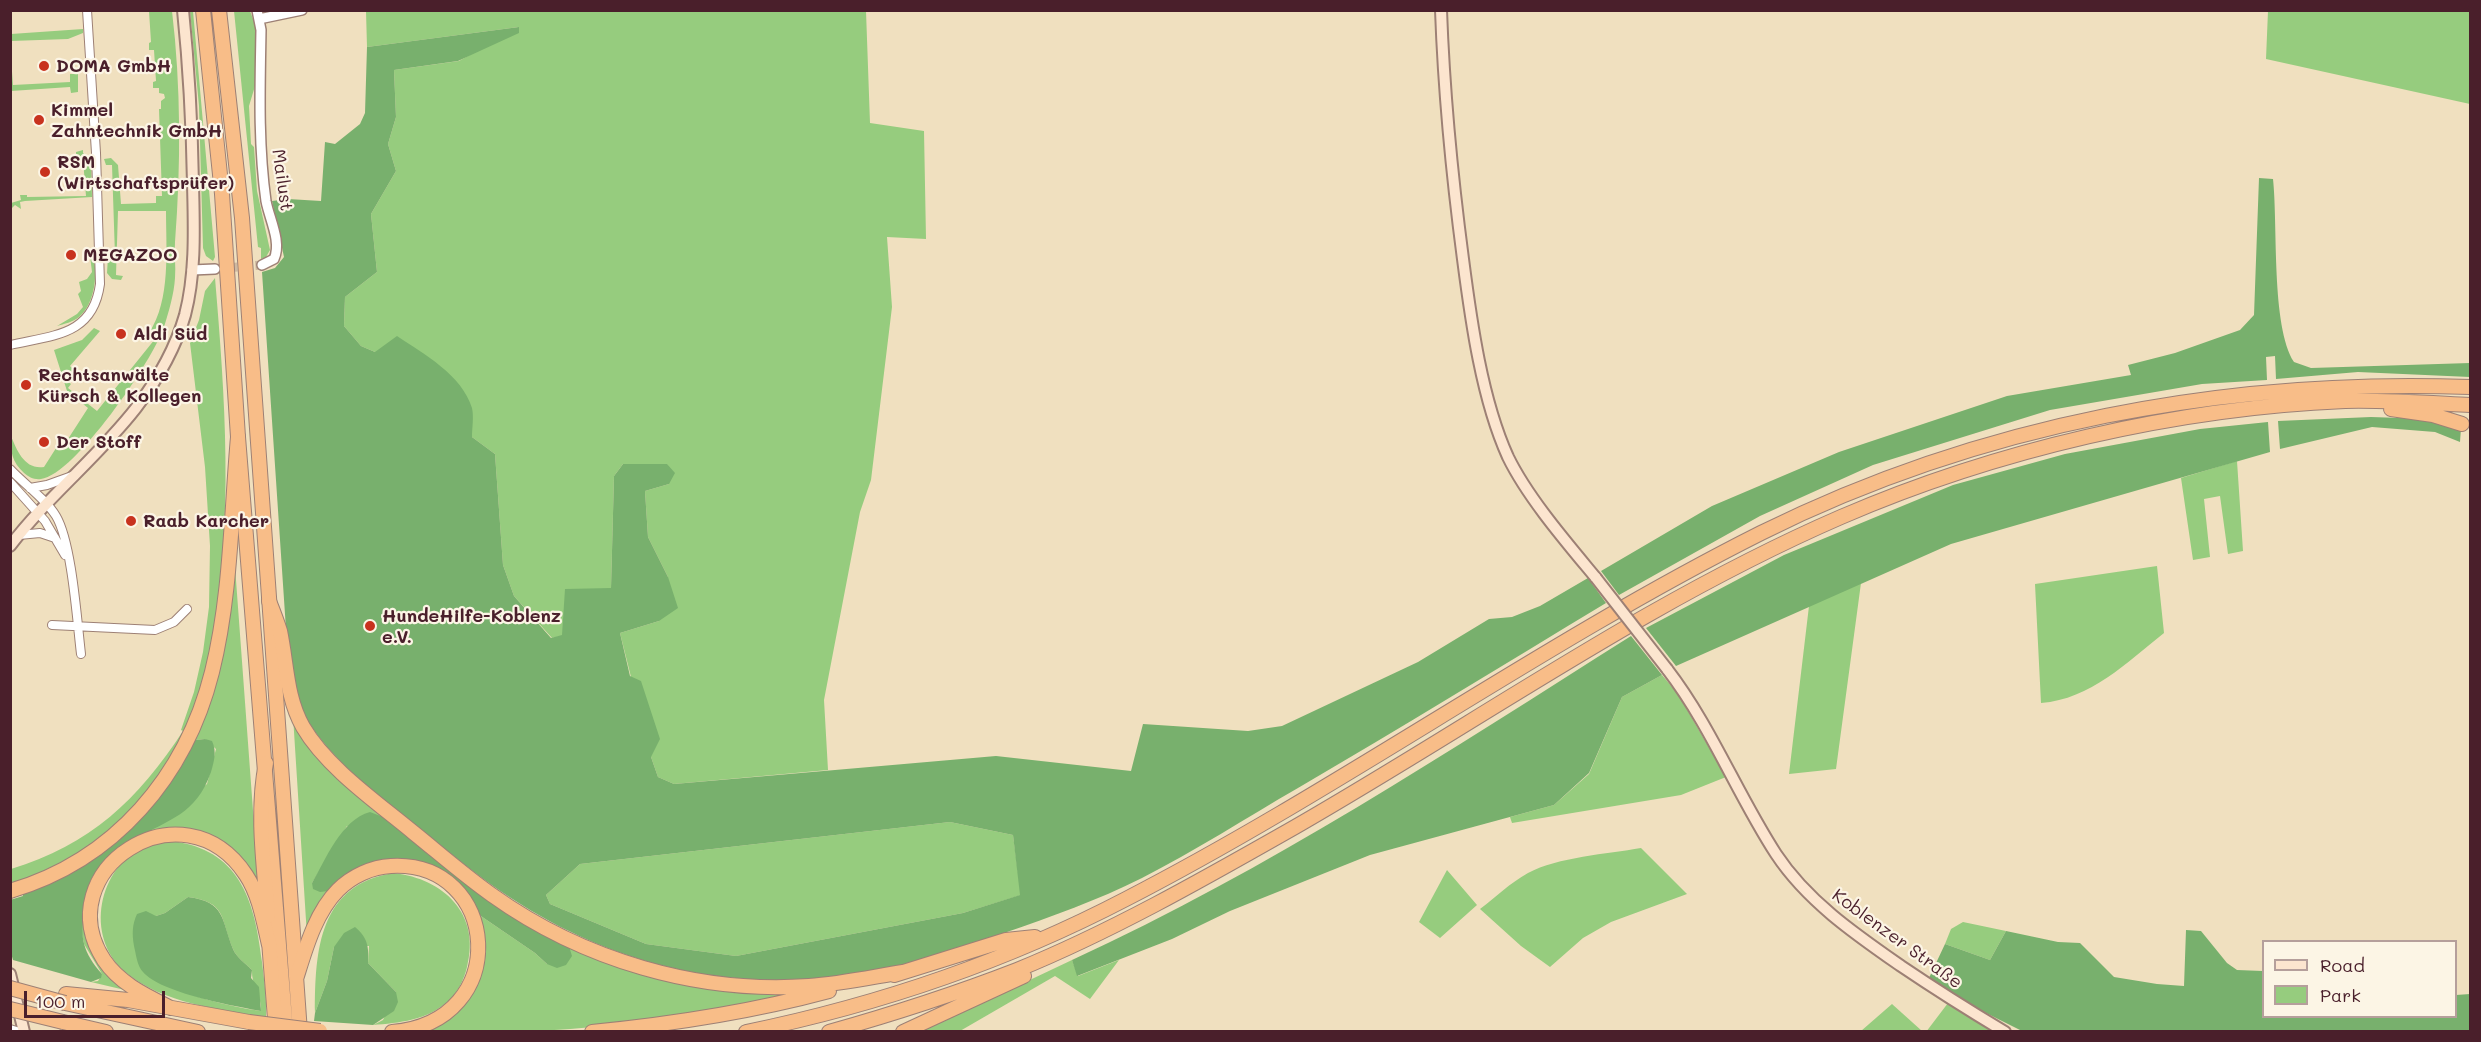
<!DOCTYPE html>
<meta charset="utf-8">
<style>
body{margin:0}
#map{position:relative;width:2481px;height:1042px;overflow:hidden;background:#f0e0bf;font-family:Mali,sans-serif}
canvas{display:block}
.frame{position:absolute;inset:0;border:12px solid #4a1f2b;pointer-events:none}
.legend{position:absolute;left:2262px;top:940px;width:195px;height:78px;box-sizing:border-box;background:#fcf5e5;border:2px solid #b59f9b;margin:0;padding:8px 10px;list-style:none;font-size:18px;color:#4a1f2b}
.legend li{display:flex;align-items:center;gap:12px;height:30px}
.legend b{width:30px;border:2px solid #b59f9b}
.scale{position:absolute;left:24px;top:991px;width:141px;height:27px;box-sizing:border-box;border:3px solid #4a1f2b;border-top:0;padding-left:8px;font-size:18px;line-height:21px;white-space:nowrap;color:#4a1f2b;-webkit-text-stroke:4px #fcf5e5;paint-order:stroke}
</style>
<div id="map">
<canvas width="2481" height="1042"></canvas>
<div class="frame"></div>
<ul class="legend">
<li><b style="height:8px;background:#fce5cf"></b>Road</li>
<li><b style="height:16px;background:#96cc7e"></b>Park</li>
</ul>
<div class="scale">100 m</div>
</div>
<script>
const ctx = document.querySelector('canvas').getContext('2d');
ctx.lineJoin = 'round';
function fill(path, color) { ctx.fillStyle = color; ctx.fill(path, 'evenodd'); }
function stroke(path, color, width, dash) { ctx.strokeStyle = color; ctx.lineWidth = width; ctx.lineCap = dash ? 'butt' : 'round'; ctx.setLineDash(dash || []); ctx.stroke(path); }
function label(font, color, halo, rows, align = 'center') {
  ctx.font = font + ' Mali,sans-serif'; ctx.lineWidth = 4.5; ctx.setLineDash([]); ctx.textBaseline = 'middle'; ctx.strokeStyle = halo; ctx.fillStyle = color; for (const [text, x, y, turn = 0] of rows) {
    ctx.save(); ctx.translate(x, y); ctx.rotate((+turn || 0) * Math.PI / 180); ctx.textAlign = isNaN(turn) ? turn : align; if (halo) ctx.strokeText(text, 0, 0); ctx.fillText(text, 0, 0); ctx.restore();
  }
}
const green = new Path2D(`
 M149 11H172C181 86 181 166 175 242 174 254 176 266 175 278 174 294 169 311 164 327 153 360 75 475 41 479 34 480 29 477 24 473 12 462 10 451 11 436 17 451 25 470 44 467L58 445H60L65 438 68 439 88 408 67 391 54 350 82 340 94 328 100 331 70 366 74 370 66 380 71 384 68 388 97 411 155 339 149 333C171 300 166 249 166 211H118L116 275 123 276 121 280 112 279 107 273 108 257 115 256 112 165H106L104 159 111 158 118 165 121 204 156 203V196H162L159 109H161V101L165 98 164 94 159 93V88H153V82L156 81 154 50H149V43L151 42Z
 M190 11H193L215 257 213 261 206 256 203 248 199 106Z
 M234 11H250L255 24V86L249 106 251 144 254 147 257 191 270 250 266 257 261 259V248L258 247Z
 M366 11H866L870 123 924 131 926 239 887 237 892 307 871 480 860 512 824 700 828 770 674 784 658 777 651 757 620 633 659 621 668 577 648 537 645 491 669 484 667 464H623L614 476 611 588 562 636 552 638 514 596 503 565 495 454 472 437 375 352 361 346 344 326 345 297 377 272 371 214 396 171 388 144 396 117 394 70 459 61 519 27 367 47Z
 M2268 11H2470V104L2266 59Z
 M83 29V33L68 39 11 41V34Z
 M10 45 13 85 70 82V74H78V92L71 93 70 87 11 91Z
 M83 150V153L91 160 92 197 25 201 20 202 21 209 15 205 11 209V203L21 200 20 195H27V197L86 196 83 160H76V152Z
 M92 253C99 271 95 304 79 317 73 322 64 324 57 326L77 314 83 307 78 294 81 291 79 282 87 279 92 272 90 256Z
 M215 278C225 396 234 520 212 639 207 669 200 703 186 731 170 762 150 791 126 815 93 849 56 871 11 883V869C90 845 138 800 183 731L181 730 194 692 203 652 209 607 210 546 205 467 190 343 199 320 205 291Z
 M2237 461 2243 551 2228 554 2220 496 2204 499 2210 557 2193 560 2181 478Z
 M234 553 259 892 223 844 150 833 143 835 207 784 216 749 205 739 195 740 209 700Z
 M2157 566 2164 633C2126 663 2091 699 2041 703L2035 584Z
 M1861 583 1836 769 1789 774 1809 606Z
 M1662 675 1678 694 1726 777 1681 795 1512 823 1510 817 1554 805 1589 774 1622 697Z
 M293 716 419 842 347 826 312 883 328 891 307 936Z
 M950 822 1013 835 1021 895 963 913 736 956 646 944 550 904 546 895 580 864Z
 M178 842C242 853 255 904 262 962 264 980 267 998 266 1017 220 1010 162 1003 125 972 84 937 98 866 146 846 156 842 167 842 178 842ZM188 897C227 902 220 918 233 949 236 957 246 964 252 970 251 985 262 996 261 1011 226 1006 189 996 156 981V916L165 913Z
 M1641 848 1687 894 1611 922 1583 938 1550 967 1521 946 1480 909C1496 897 1510 883 1528 873 1558 857 1607 854 1641 848Z
 M109 859 88 921 129 991 91 982 98 981 102 974 84 944 81 929 89 882Z
 M1447 870 1477 905 1440 938 1419 922Z
 M394 873C444 879 481 914 467 967 464 980 457 994 447 1002 427 1020 399 1023 373 1025L383 1020 396 992 368 963 369 946 334 947 327 981 315 1013C315 950 319 884 394 873Z
 M475 912 535 953 547 964 568 943 607 960 804 991C700 1015 598 1032 491 1032 468 1032 445 1034 422 1031L469 995Z
 M1963 922 2006 931 1990 960 1945 944 1951 929Z
 M1072 960 1078 976 1119 960 1090 999 1055 976 960 1031 920 1032Z
 M1948 1003 1993 1031 1926 1032Z
 M1892 1004 1922 1031H1861Z`);
const forest = new Path2D(`
 M519 27V33L458 61 394 70 396 117 388 144 396 171 371 214 377 272 345 297 344 326 361 346 375 352 397 336C424 354 462 375 472 408 474 417 472 428 472 437L495 454 503 565 514 596 551 638 562 635 565 589 611 588 614 476 623 464H667L675 473 669 484 645 491 648 537 668 577 678 608 659 621 620 633 630 676 641 681 660 739 651 757 658 777 674 784 996 756 1131 771 1143 724 1248 731 1282 726 1418 662 1489 619 1512 617 1540 606 1588 578 1606 603C1503 665 1401 728 1298 788 1246 818 1195 851 1142 878 1098 900 1051 917 1004 933 954 951 899 970 846 976 697 994 570 951 455 857 409 820 322 759 300 706 292 686 290 665 287 644L262 272 275 268 284 257 272 201 288 199 321 201 325 142 335 144 360 124 365 113 367 47ZM950 822 1013 835 1020 895 963 913 736 956 646 944 550 904 546 895 580 864Z
 M2259 178 2273 179C2278 225 2271 326 2294 362L2311 368 2470 363V377L2358 372 2276 379 2275 356 2266 357 2267 380 2202 384 2050 410 1873 465 1760 516 1619 595 1601 571 1712 506 1839 452 2007 396 2131 375 2128 365 2175 353 2240 330 2254 315Z
 M2371 417 2430 419 2461 428 2460 442 2435 432 2372 427 2280 449 2278 421Z
 M2268 422 2270 452 1951 544 1676 666 1646 628 1784 555 1953 485 2065 454 2200 429Z
 M1631 636 1662 675 1622 697 1589 773 1554 805 1370 855 1230 911 1172 939 1077 976 1072 960C1268 870 1449 751 1631 636Z
 M205 739 212 741C217 752 214 761 211 772 196 815 169 819 135 839 121 847 107 860 96 872 87 883 86 897 84 911 80 939 83 952 102 974L101 978 91 982 13 960 10 950V900L23 896V894C99 865 159 814 195 740Z
 M370 812 383 817 568 943 572 956 566 965 557 968 547 964 535 953 475 912 425 866 404 861H385L328 891 320 892 313 889 312 883C326 859 341 820 370 812Z
 M188 897C226 902 221 919 233 949 236 957 246 964 252 970L251 978 259 987 261 1011C234 1006 161 993 143 972 137 966 136 954 134 946 132 934 132 925 137 914L146 911 156 916 165 913Z
 M355 927C368 938 369 947 368 963L396 992 398 1002 394 1011 373 1025 314 1021 315 1013 327 981 334 947 344 933Z
 M2186 930 2201 931 2227 963 2237 970 2263 971 2264 1016H2456V995L2470 994V1031H2022L1980 1010 1929 978 1945 944 1990 960 2006 931 2058 942 2080 943 2114 977 2157 984 2184 986Z`);
const tertiaryTunnel = new Path2D(`
 M215 269 262 265`);
const minor = new Path2D(`
 M10 345C53 335 93 336 100 284L96 153 87 10
 M10 469C25 485 45 498 56 516 72 543 77 621 81 654
 M10 482 45 521 65 555
 M30 488 47 485 72 476
 M19 535 40 533 55 538
 M52 625 155 630 174 622 187 609
 M10 1029 20 1032`);
const tertiary = new Path2D(`
 M257 10 261 30C260 87 258 144 266 201 269 218 282 242 274 259L262 265
 M259 19 302 10
 M192 270 215 269`);
const secondary = new Path2D(`
 M1441 10C1444 94 1452 176 1463 259 1471 321 1482 400 1508 457 1528 498 1567 543 1596 578
 M10 546C48 496 98 457 136 408 158 379 175 350 185 315 196 273 194 227 193 184 192 126 189 68 183 10
 M1667 669C1711 726 1737 794 1776 854 1807 901 1855 934 1901 966 1935 989 1970 1011 2005 1032
 M10 974 24 1032`);
const trunk = new Path2D(`
 M203 10 222 194 238 437 286 1032
 M219 10 242 218 300 1032`);
const motorway = new Path2D(`
 M2391 409 2433 415 2462 424
 M269 601C273 611 277 621 280 631 287 664 286 697 303 727 327 768 378 803 414 833 440 854 465 876 492 895 583 960 698 994 809 986 840 984 872 977 903 972
 M266 763C256 812 264 866 268 916
 M10 891C115 860 186 776 212 672 231 596 231 515 238 437
 M269 941 276 1032
 M894 975 1006 940 1035 937
 M297 976C306 947 316 912 338 890 352 876 372 867 391 866 500 860 514 1022 392 1032
 M66 994 128 1000 249 1022
 M65 1003 198 1032
 M171 1008C147 996 120 984 104 960 46 871 183 780 246 875 260 896 264 924 270 949
 M63 1022 106 1032
 M592 1032C673 1024 751 1012 829 991
 M746 1032C878 1005 1007 961 1126 899 1343 787 1542 643 1761 533 1980 424 2226 378 2470 387
 M829 1032C893 1014 955 994 1017 970 1110 932 1200 881 1288 831 1472 726 1645 602 1841 517 1996 450 2176 408 2345 401 2387 400 2429 403 2470 405
 M903 1032 1024 976`);
const secondaryBridge = new Path2D(`
 M1596 578 1667 669`);
const motorwayBridge = new Path2D(`
 M10 988 65 1003
 M10 1009 63 1022
 M249 1022 320 1031`);
const markers = [
 [44,66,6,"#c8321e"],
 [39,120,6,"#c8321e"],
 [45,172,6,"#c8321e"],
 [71,255,6,"#c8321e"],
 [121,334,6,"#c8321e"],
 [26,385,6,"#c8321e"],
 [44,442,6,"#c8321e"],
 [131,521,6,"#c8321e"],
 [370,626,6,"#c8321e"]
];
const poiNames = [
 ["DOMA GmbH",56,66],
 ["Kimmel",51,110],
 ["Zahntechnik GmbH",51,131],
 ["RSM",57,162],
 ["(Wirtschaftsprüfer)",57,183],
 ["MEGAZOO",83,255],
 ["Aldi Süd",133,334],
 ["Rechtsanwälte",38,375],
 ["Kürsch & Kollegen",38,396],
 ["Der Stoff",56,442],
 ["Raab Karcher",143,521],
 ["HundeHilfe-Koblenz",382,616],
 ["e.V.",382,637]
];
const streetNames = [
 ["Mailust",282,180,82],
 ["Koblenzer Straße",1897,939,36]
];
fill(green, '#96cc7e');
fill(forest, '#78b06d');
stroke(tertiaryTunnel, '#cfb9a1', 9, [9, 4.5]);
stroke(minor, '#9d8075', 10);
stroke(tertiary, '#9d8075', 12);
stroke(secondary, '#9d8075', 14);
stroke(trunk, '#9d8075', 16);
stroke(motorway, '#9d8075', 16);
stroke(minor, '#fff', 8);
stroke(tertiary, '#fff', 9);
stroke(secondary, '#fce5cf', 10);
stroke(trunk, '#f8bd88', 14);
stroke(motorway, '#f8bd88', 14);
stroke(secondaryBridge, '#9d8075', 14, []);
stroke(motorwayBridge, '#9d8075', 16, []);
stroke(secondaryBridge, '#fce5cf', 10);
stroke(motorwayBridge, '#f8bd88', 14);
for (const [x, y, r, color] of markers) { const dot = new Path2D(); dot.arc(x, y, r, 0, 2 * Math.PI); ctx.fillStyle = color; ctx.fill(dot); stroke(dot, '#fcf5e5', 2); }
label('bold 18px', '#4a1f2b', '#fcf5e5', poiNames, 'left');
label('18px', '#4a1f2b', '#fcf5e5', streetNames);
</script>
